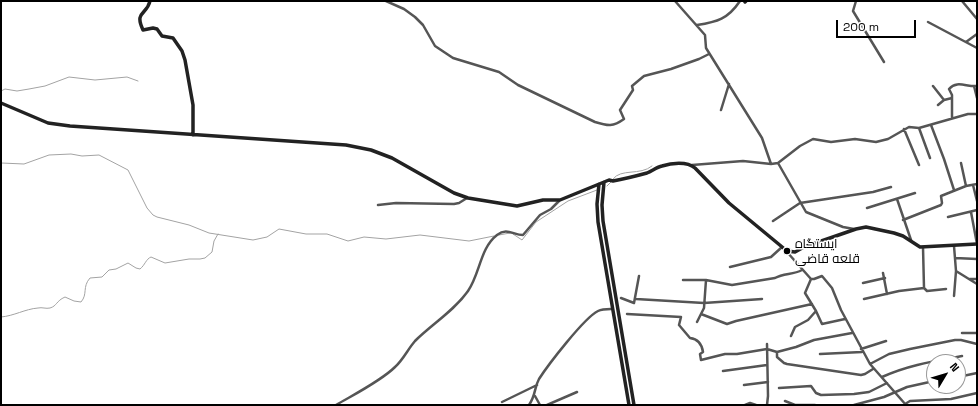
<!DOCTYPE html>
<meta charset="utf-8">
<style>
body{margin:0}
#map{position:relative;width:978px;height:406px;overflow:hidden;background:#fff;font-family:"Space Grotesk",sans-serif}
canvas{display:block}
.frame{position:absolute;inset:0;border:2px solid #000;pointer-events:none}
.north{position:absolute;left:926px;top:354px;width:40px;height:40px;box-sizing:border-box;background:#fff;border:1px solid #999;border-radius:50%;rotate:52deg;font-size:11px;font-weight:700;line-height:16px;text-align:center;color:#000}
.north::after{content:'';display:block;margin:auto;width:14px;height:18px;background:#000;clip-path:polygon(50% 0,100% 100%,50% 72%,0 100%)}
.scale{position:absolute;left:836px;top:20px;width:80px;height:18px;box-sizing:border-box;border:2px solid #000;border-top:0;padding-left:5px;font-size:12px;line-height:14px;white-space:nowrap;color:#000;-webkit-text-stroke:3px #fff;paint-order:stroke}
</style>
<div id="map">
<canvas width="978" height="406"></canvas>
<div class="frame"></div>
<div class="north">N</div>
<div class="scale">200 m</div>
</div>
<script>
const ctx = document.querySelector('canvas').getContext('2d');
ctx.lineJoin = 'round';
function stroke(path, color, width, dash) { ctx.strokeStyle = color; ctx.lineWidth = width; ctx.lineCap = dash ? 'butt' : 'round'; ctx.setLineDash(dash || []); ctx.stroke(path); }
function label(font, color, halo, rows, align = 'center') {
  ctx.font = font + ' "Space Grotesk",Cairo,sans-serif'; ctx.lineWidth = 3; ctx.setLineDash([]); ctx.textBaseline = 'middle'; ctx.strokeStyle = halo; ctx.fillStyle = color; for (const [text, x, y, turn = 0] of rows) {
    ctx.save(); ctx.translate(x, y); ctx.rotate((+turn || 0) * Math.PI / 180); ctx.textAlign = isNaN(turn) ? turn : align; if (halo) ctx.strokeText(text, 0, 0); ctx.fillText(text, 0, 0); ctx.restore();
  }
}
const stream = new Path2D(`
 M1 91 5 89 17 91 29 89 45 86 69 77 95 80 127 77 138 81
 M1 163 24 164 49 155 71 154 82 156 99 155 128 170 147 208 153 215 157 217 189 225 209 233 253 240 267 237 279 229 306 234H327L348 241 364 237 386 239 420 235 469 241 494 236
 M613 179C621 168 640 176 652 166
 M607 186 611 182
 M513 234 522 240 536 222 568 201 597 190
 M499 235 510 233
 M1 317C14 316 25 309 38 308 42 307 46 309 50 308 57 306 56 301 65 297L74 301 81 302C88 294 82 287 90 278L102 277 109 270 116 269 128 263 136 268 140 269C145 265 146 259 151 257L165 263 189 259H200L205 258 212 252 214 241 218 234`);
const street = new Path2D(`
 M386 1 404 9 415 17 423 25 435 46 453 58 499 72 518 85 595 122C608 126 613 127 624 119L620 110 633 90 632 86 644 76 671 69 699 59 709 54
 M675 1 705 35 706 48 762 138 771 164
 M856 1 853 11 884 62
 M962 1 977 19
 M928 22 977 48
 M697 25C717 22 728 19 740 1
 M966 42 977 34
 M933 86 944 100
 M974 86 977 98
 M938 105 944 100 952 98
 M721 110 729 84
 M952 118V95L949 89C957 80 966 87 977 86
 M931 125 944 159 954 190
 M919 128 930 158
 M904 129 919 165
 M778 163 806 212 843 227 854 229
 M961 163 966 186
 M692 165 743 161 771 164 778 163 800 146 813 139 831 142 855 139 876 142 888 139 909 127 919 128 968 114H977
 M973 185 977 201
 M897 199 911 240
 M378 205 396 203 454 204 459 203 467 198
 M867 208 915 193
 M971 212 977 244
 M948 217 977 210
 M903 220 941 205 942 203 941 196 966 186 977 184
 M773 221 800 203 873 192 891 187
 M954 246 956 271 977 284
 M923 247 924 288 927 291 946 289
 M787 252 811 279H814L822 276 832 288 841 310 870 364 906 405
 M955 258 977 259
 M730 267 771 257 782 247
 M883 273 887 294
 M811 279 805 293 816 311 822 324 845 319
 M970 279H977
 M683 280H706L732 285 775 278C784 273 793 275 802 270
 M863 283 885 278
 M954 296 956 271
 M621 298 634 303 639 276
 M636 299 704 303 762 299
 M864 299 899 291 924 288
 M627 314 681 317 679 325 690 338C698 339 702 345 703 352L700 354 701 360 725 354H737L767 349 777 352 796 347 814 340 852 333
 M701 314 727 324 736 321 812 304
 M697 322 704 308 706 280
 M962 333H977
 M791 336 795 327 808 320 816 311
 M861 349 886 341
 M777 352V357L784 363 787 364 861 375 865 374 873 369
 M820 354 862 352
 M870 364 889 354 910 349 955 340H961L977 344
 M723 371 767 365
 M882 377C908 365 935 361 962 356
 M958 377 977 373
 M744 385 768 382
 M779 388 811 386 816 393 821 395 854 394 869 392 887 383
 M535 396 540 405
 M785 401 795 405H815
 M502 402 537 385
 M905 404 910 401 951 399 977 393
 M336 405C353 395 381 381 395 367 403 360 408 349 415 341 432 324 454 311 468 291 480 274 480 248 497 235 507 227 513 235 523 235L540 215 551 209 559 201
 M529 405C536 395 534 388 539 379 548 365 584 318 598 311 602 309 607 309 611 309
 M547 405 577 392
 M745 405 750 403 756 405
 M767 405 768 396 767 344
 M854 405 884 397 907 387 934 381`);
const secondary = new Path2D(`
 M150 1C147 15 134 11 143 30L153 28 157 29 162 36 173 38 182 51 185 60 193 105V135
 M745 2 746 1
 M1 103 48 123 70 126 346 145 371 150 392 158 454 193 468 198 517 206 543 200H560L609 180 613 181C624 179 636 176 647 173 652 171 657 167 662 166 671 163 687 161 695 168L729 203 787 251 795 252 804 247 856 229 866 227 894 233 903 236 920 247 977 244
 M604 182 602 205 603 221 634 405
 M599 184 597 204 598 222 629 405`);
const markers = [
 [787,251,4,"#000"]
];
const poiNames = [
 ["ایستگاه",795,244],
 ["قلعه قاضی",795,259]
];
stroke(stream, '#a3a3a3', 1);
stroke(street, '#555', 2.5);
stroke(secondary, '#222', 3.5);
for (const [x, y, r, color] of markers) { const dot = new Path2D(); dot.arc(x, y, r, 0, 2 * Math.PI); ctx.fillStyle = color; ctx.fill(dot); stroke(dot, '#fff', 1.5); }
label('13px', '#000', '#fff', poiNames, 'left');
</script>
